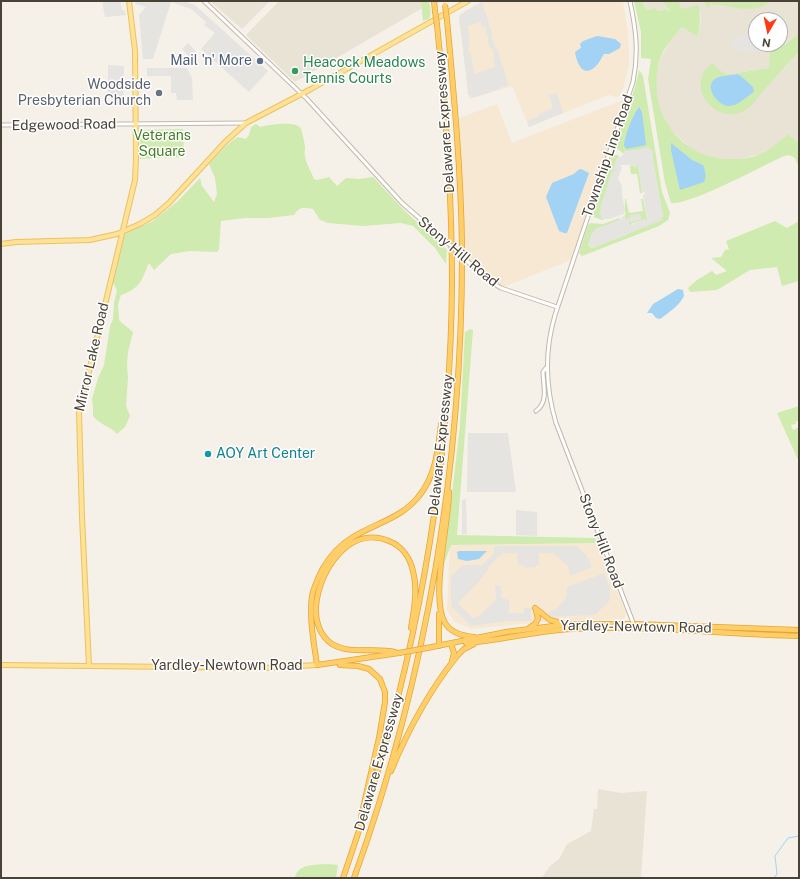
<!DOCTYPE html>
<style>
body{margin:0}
#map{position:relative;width:800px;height:879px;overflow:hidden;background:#f5f1e8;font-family:"Public Sans",sans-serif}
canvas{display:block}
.frame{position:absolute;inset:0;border:2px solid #494236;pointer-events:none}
.north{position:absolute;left:748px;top:12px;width:40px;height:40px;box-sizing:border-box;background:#fff;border:1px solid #b6b3af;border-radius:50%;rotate:189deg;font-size:11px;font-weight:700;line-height:16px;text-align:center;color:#494236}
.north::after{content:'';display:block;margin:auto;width:14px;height:18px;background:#ff3a15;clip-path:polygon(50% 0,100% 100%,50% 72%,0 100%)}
</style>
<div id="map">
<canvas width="800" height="879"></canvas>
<div class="frame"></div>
<div class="north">N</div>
</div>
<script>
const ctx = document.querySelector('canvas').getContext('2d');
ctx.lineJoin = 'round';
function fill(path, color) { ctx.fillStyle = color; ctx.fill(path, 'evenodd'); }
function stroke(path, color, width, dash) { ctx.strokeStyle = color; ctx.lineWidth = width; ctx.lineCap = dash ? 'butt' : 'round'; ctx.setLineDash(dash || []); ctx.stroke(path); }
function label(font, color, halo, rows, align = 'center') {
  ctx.font = font + ' "Public Sans",sans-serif'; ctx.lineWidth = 3; ctx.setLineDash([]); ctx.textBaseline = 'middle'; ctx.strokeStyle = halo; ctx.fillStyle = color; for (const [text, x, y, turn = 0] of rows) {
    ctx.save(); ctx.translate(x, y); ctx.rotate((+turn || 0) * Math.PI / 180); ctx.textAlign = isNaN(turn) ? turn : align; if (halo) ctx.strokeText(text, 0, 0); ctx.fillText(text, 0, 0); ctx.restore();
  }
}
const residential = new Path2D(`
 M210 1H270L242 29Z
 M279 1H425L426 6 295 82 246 35Z
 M643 1H662L670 12 667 10 664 9 662 11H659L646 9 644 6Z
 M679 1H799V33L786 44 770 51V68L731 74 723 73 711 108 747 109 799 52V143L788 134 776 145 760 154 741 159 722 160 704 155 691 149 669 128 661 111 656 93V75L661 57 670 41 682 27 697 37 700 26 701 18 700 12 681 10ZM756 20H780V44H756Z
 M598 789 621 793 647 791 641 878H539L543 876 550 866 559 859 567 844 591 831 594 809H597Z`);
const commercial = new Path2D(`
 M483 1H623L628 32 629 55V65L622 93 618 97 608 95 529 127 512 86 469 99 459 18 460 15 465 11Z
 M628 98 573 259 501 288 491 282 462 256 456 119 497 104 512 143Z
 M598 543 626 613 624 619 543 622 471 629 455 622 447 610 450 545Z`);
const green = new Path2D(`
 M421 1H429C430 7 432 14 429 19L423 21Z
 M634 1H643L644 6 646 9 650 10 654 8 659 11H662L664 9 670 11 662 1H679L681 9 699 5C700 19 701 23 697 37L682 27 681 28C674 37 664 47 660 59 645 109 679 161 734 159 742 159 753 158 760 154 771 149 779 142 788 134L799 143V168L795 158 789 155 784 156C764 165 689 206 671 203L665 183 648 79 651 59 641 58V32Z
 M704 1H771C753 16 731 5 711 4L709 7 707 8Z
 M799 33V52C785 66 773 81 760 95 756 99 752 106 747 109 723 126 690 98 704 72 706 69 709 66 712 63L723 73 731 74 769 68 770 51 786 44ZM737 74 741 76 754 92C749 94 745 99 741 101 726 111 715 103 711 87L718 77Z
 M639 71H640L643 76 662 192 670 213 668 220 659 226 582 256 579 253 588 225 591 223 603 224 619 218 622 221H621L620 220 607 227 606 225 594 230V232L588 245 592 248 612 240V238L613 240 628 234V231L629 233 649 225V223L661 220V218L663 217 659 197 657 196 659 195 655 172H653L655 171 649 148 636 152 635 150 624 152V154L615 147 635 87Z
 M256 124 260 127C267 125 297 120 301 129 302 131 305 145 305 147 305 150 304 153 305 156 306 164 311 171 314 179L317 180 329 177 337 186 346 178 359 179 373 177 403 209 447 250 446 264 435 248 413 226 401 223 363 226 328 223 320 220 313 209C305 207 298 207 294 215L268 218H245L221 221 219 249 217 252 190 251 171 254 154 270 149 263C141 281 141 288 121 295L118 304 119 320 121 322 133 332 128 352 127 365 128 378 126 406 130 416 125 427 117 434C110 426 100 425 93 416V407L92 399 98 378 104 365 110 326 113 319 114 303 117 290 113 283 114 278 125 234 153 221 178 201 200 178 202 186 214 202 217 194 215 178 209 164C218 155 226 144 238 137L246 139 249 135 251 127Z
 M183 129 184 157 140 159V130Z
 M613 155H618L619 158H617L615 172H613L608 186 609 188 602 208V219H604L602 220 594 217 593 214 611 158Z
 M637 164H640L638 165 642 192H645L640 193 637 174H631L630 166 633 165 634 167 637 166Z
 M625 199H626L629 213 643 211 641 199H643L647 219 649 220 646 221 645 219 631 224V227L628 228 630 226 626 223 641 219 630 216V218L625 220Z
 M775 221 787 228 799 221V281L782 286 777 267 750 270 717 290 690 292 688 288 697 280 712 271 716 275 727 271 711 258 721 257 725 250 729 249 726 241Z
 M470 329 473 330 457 535 595 538 598 543 451 545 444 564 460 425 465 332Z
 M799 406V422L798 421H796V424L791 425 793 430 799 427V462L777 413Z
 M328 864 338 865 336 878H291L295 877C299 863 316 865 328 864Z`);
const parking = new Path2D(`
 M102 1H120L122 10 125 11 126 15 105 17Z
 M136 1H184L195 5 268 71 249 92 201 49 215 33 204 25 206 22 191 9 171 2 153 59H143L139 15 146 7 135 4Z
 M482 2 493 36 491 37 495 45V48L497 47 502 65 500 66H503L508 84 505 88 504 86 500 87 501 89 489 92 488 91V93L472 98 471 95H468L466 75 468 74H466L463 51 465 50 463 49 459 18 460 15 476 5 478 7V4ZM481 22 482 27H485L488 38V44L490 48H492L495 60 493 61 495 66H497L474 74 471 53H469L468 46H470L468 26Z
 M735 35 756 36V44H760L761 51H749L732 50 734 47 731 46 732 37H735Z
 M188 43 196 51 190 58 182 49Z
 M108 65 124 66 123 104 111 105V97L110 95 108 94Z
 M147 68H187L192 78 193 100H177L176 93H171V76H147Z
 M557 93 563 113 529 127 527 121 539 116V114L553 108 549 95Z
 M649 147V150L652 149 655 171 653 172H655L659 195 657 196H660L663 218H661L662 220 651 225 649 223 650 225 629 233 628 231 629 234 613 240 612 238V240L592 248 591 246 588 245 592 232H594V230L606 225 607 227V225L620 219 622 221 621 218 625 215 626 217 624 218 625 220 630 218V215L640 214 641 216V219L626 223H629L630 226 628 228 631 227V225L645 219 646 221 649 220 647 219 643 195 645 194V192H642L638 165 639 164H637V166L633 167V165H620L622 167 618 179 622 186V195L625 209 624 214 609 219H601L600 210 602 209 600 208 607 187 609 188 607 186 612 171 615 172 613 170 617 158H619L624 154V151L635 150 636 152V150Z
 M468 433H508L516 492H467Z
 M466 499 467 534H462V500Z
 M516 510 537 512V536L516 535Z
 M494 546H577L587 556 592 567 570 576 568 566 554 553H539V565H536V567L524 568V565H518L517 553H502L488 567 489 569 480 580 458 603 473 618 478 617 496 600 495 585 501 586V598L509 600V613H524V608H531V621H507L471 626 451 606V576L463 565H482L494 553Z
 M604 573 610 588V600L595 615 549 617V612L556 609 566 598 567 587Z`);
const water = new Path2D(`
 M597 36 615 39 621 44 620 48 609 54H604C601 58 600 62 597 65 584 79 577 65 575 52L581 48 580 44 583 41Z
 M737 74 741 76 753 87 754 92C747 96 738 106 729 106 717 106 704 86 715 79 718 76 732 75 737 74Z
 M639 107 642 112 646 145 626 149 624 145C625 135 633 115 639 107Z
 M671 143 692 160 703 165C705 170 707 177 704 182L680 190 671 150Z
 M581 169 589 173 567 233H564L559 231 546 197 552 183 574 174 578 170Z
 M678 289 683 290 684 296C680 305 668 313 660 319L656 318 652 313H647L653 304Z
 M459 551H487L479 559 467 561 458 559 457 552Z`);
const stream = new Path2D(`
 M774 878 777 874 775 856 788 838 799 836`);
const minor = new Path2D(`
 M204 1 307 99 402 203 448 243
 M630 1C636 30 639 52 633 82L555 315C544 352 545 386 556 423L634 625
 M1 125 246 123
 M467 261 491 282 501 288 557 307
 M536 411C549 402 543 385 543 372L546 368`);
const major = new Path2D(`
 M1 244 16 242 90 240 117 234 140 224 155 215 169 203 225 142 246 123 311 89 468 1
 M1 665 265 668 317 665
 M89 666 82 517 79 413 135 180 136 159 135 51 129 1`);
const highway = new Path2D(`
 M434 1 435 11
 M449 492C449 522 430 598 445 623 451 633 463 636 474 637
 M535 608 550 620 561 623
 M529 628 535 624 538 619 536 610
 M466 643C502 640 536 631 572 629 647 625 723 634 799 636
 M451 644 454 653 452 661
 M439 646V614
 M427 648 506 632 569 624H634L799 630
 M395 652C375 647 350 655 332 644 320 636 315 621 316 607 318 572 349 524 389 541 402 546 410 558 413 571 418 589 414 610 411 628
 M399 653 317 665C314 643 309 619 312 596 314 587 318 578 322 570 329 557 340 545 353 537 376 523 402 518 419 496 436 475 438 449 441 424
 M340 665 358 666 369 669 380 679 385 692V702L379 738 361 817
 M391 771C408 730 429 691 457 656L464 649 474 644
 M343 878C357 837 371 796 383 754 426 600 451 441 452 282 452 196 446 111 437 25
 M354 878C427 676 463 461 462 247 461 171 454 95 447 20`);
const minorBridge = new Path2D(`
 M448 243 467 261`);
const highwayBridge = new Path2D(`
 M445 5 447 20
 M435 11 437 25
 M399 653 427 648`);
const markers = [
 [260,61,4,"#5c6f8a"],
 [295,71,4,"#2e9e5b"],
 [159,93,4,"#6b7280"],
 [208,454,4,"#0f9aa8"]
];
const serviceNames = [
 ["Mail 'n' More",252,61]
];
const leisureNames = [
 ["Heacock Meadows",303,63],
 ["Tennis Courts",303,79]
];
const worshipNames = [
 ["Woodside",151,85],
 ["Presbyterian Church",151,101]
];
const streetNames = [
 ["Delaware Expressway",445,122,-94],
 ["Edgewood Road",64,125,-1],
 ["Township Line Road",608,156,-71],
 ["Stony Hill Road",458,252,40],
 ["Mirror Lake Road",92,357,-77],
 ["Delaware Expressway",441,445,-84],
 ["Stony Hill Road",601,541,69],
 ["Yardley-Newtown Road",636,627,1],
 ["Yardley-Newtown Road",227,666],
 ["Delaware Expressway",379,762,-74]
];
const parkNames = [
 ["Veterans",162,136],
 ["Square",162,152]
];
const cultureNames = [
 ["AOY Art Center",216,454]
];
fill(residential, '#e9e3d6');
fill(commercial, '#f7e8d3');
fill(green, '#cfebaf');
fill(parking, '#e6e4e0');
fill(water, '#a2d2f4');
stroke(stream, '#a2d2f4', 1);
stroke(minor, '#c1b9aa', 5);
stroke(major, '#eac261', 6);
stroke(highway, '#e5a531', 6);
stroke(minor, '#fff', 3);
stroke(major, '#ffe297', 4);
stroke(highway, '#ffce69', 4.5);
stroke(minorBridge, '#c1b9aa', 5, []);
stroke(highwayBridge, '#e5a531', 6, []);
stroke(minorBridge, '#fff', 3);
stroke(highwayBridge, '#ffce69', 4.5);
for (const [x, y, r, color] of markers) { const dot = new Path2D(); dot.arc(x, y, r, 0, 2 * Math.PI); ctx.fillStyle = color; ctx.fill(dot); stroke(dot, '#fff', 1.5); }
label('14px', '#4e5e75', '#fff', serviceNames, 'right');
label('14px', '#27864d', '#fff', leisureNames, 'left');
label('14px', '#5b616d', '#fff', worshipNames, 'right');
label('14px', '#494236', '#fff', streetNames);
label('14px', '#467e26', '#fff', parkNames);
label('14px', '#0d838f', '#fff', cultureNames, 'left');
</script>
